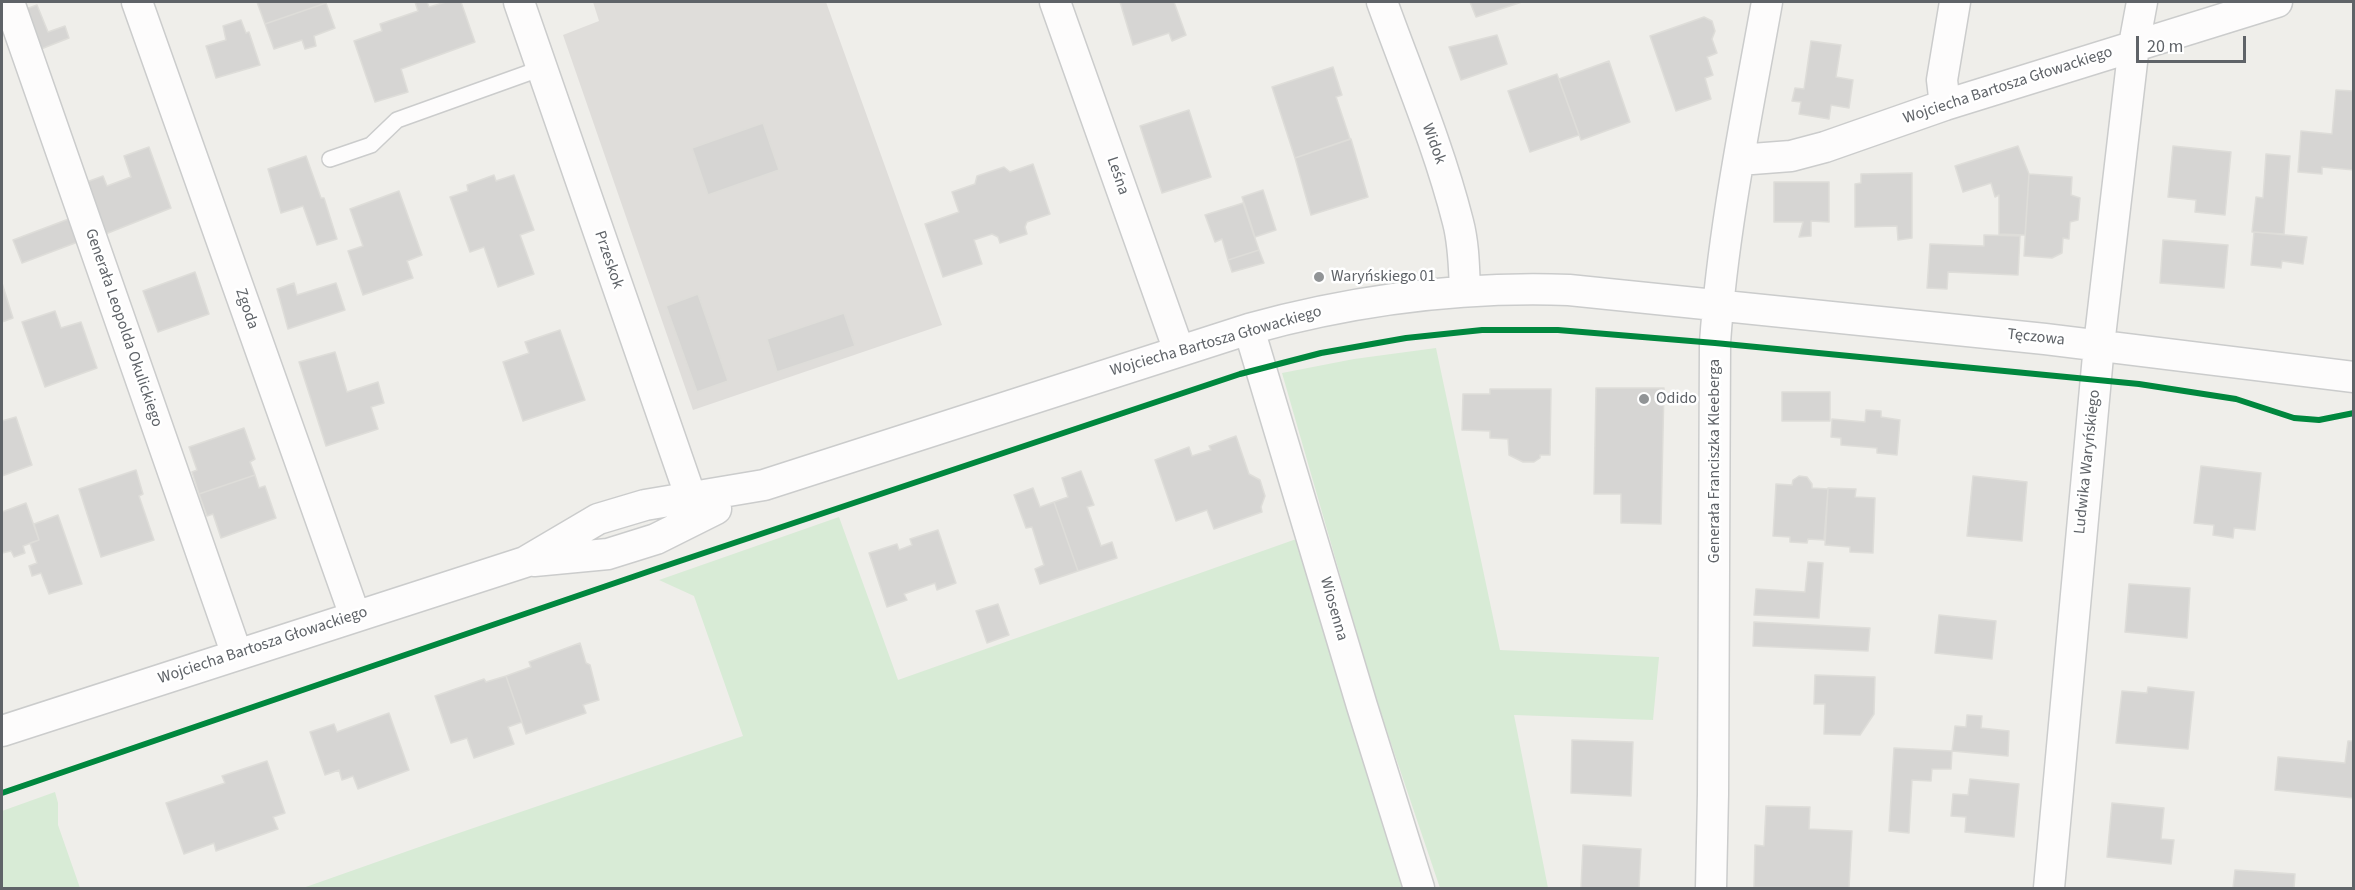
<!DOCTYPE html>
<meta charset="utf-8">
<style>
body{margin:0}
#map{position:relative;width:2355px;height:890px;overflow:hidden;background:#efeeea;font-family:"Source Sans 3",sans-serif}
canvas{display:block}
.frame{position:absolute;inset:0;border:3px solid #5f6368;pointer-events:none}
.scale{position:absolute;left:2136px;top:36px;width:110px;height:27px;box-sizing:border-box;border:3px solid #5f6368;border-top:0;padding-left:8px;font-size:18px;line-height:21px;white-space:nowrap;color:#5f6368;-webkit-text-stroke:4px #fff;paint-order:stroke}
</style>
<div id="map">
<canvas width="2355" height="890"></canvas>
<div class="frame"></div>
<div class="scale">20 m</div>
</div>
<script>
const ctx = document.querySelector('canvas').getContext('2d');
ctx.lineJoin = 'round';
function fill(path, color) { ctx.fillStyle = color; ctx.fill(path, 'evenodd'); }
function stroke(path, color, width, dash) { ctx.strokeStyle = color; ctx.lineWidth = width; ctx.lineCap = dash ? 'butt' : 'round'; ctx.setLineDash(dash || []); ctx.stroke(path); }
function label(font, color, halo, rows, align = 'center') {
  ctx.font = font + ' "Source Sans 3",sans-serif'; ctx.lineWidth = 5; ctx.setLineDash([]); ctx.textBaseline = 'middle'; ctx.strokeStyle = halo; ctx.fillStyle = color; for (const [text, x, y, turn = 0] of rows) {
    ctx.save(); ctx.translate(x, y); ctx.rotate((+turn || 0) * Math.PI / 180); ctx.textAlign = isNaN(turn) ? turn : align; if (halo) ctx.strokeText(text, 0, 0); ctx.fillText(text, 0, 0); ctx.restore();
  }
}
const industrial = new Path2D(`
 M593 2H826L942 325 693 410 563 35 599 21Z`);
const green = new Path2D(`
 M1436 348 1500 650 1659 657 1653 720 1514 715 1548 888H1440L1374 693 1282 373 1354 359Z
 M839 517 898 680 1302 537 1409 888H303L456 834 743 736 694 596 659 580Z
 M55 792 58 803V825L80 888H2V811Z`);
const building = new Path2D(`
 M257 2H326V3L265 24Z
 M415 2H427L429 7 446 2H461L475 42 401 69 408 92 375 102 354 41 382 31 380 24 418 11Z
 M1120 2H1174L1186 35 1172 41 1169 33 1133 45Z
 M1470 2H1522L1476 17Z
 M326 3 335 28 314 36 316 46 305 49 302 40 274 49 265 24Z
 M37 5 48 32 65 26 69 38 41 49 26 9Z
 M1704 17 1712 21 1715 31 1712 39 1717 53 1707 57 1713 75 1705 78 1711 99 1676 111 1650 36Z
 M241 20 246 33 249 32 260 65 216 78 206 46 226 40 223 26Z
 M1497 35 1507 64 1461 80 1449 47Z
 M1811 41 1841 45 1836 77 1853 80 1849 108 1831 105 1829 119 1799 114 1801 102 1792 101 1795 88 1804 89Z
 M1609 61 1630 122 1581 140 1559 79Z
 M1333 67 1342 95 1336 97 1350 139 1295 158 1272 87Z
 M1557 74 1579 135 1530 152 1508 91Z
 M2336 90 2354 91V170L2322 167V174L2298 172 2301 131 2332 134Z
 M1189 110 1211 177 1162 193 1140 126Z
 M763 123 779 170 708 195 692 148Z
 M1351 139 1368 197 1311 215 1295 158Z
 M2018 146 2029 174 2025 235 1999 234V195L1995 197 1991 183 1963 192 1955 166Z
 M2173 146 2231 152 2225 215 2195 212 2196 200 2168 197Z
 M149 147 171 208 103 235 84 183 103 176 107 186 131 177 124 156Z
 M2266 154 2290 156 2284 234 2252 232 2256 197 2263 198Z
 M306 156 321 198H324L337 239 317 245 303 206 281 213 268 169Z
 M1033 164 1050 214 1027 222 1025 227 1027 234 1000 243 998 237 992 234 974 240 982 264 943 277 925 224 959 212 952 192 975 184 977 176 1004 167 1010 172Z
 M1912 173V238L1898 240 1897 226 1855 227V184L1861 183V174Z
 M2029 174 2072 177 2071 195 2080 198 2078 220 2070 222 2069 239 2063 238 2062 253 2052 258 2024 256Z
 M494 175 496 181 514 175 534 230 520 235 534 274 498 287 484 247 470 252 450 197 468 191 467 185Z
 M1774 182H1829V222L1811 221V236L1799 237 1803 222H1774Z
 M1263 190 1276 230 1255 237 1242 197Z
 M399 191 422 255 407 261 413 278 363 295 348 251 363 246 350 209Z
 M1243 203 1259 250 1228 260 1222 239 1215 242 1205 215Z
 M74 217 83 240 22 263 13 240Z
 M2254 232 2307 237 2303 264 2282 261 2281 268 2251 265Z
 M1984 235 2020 236 2018 275 1948 272 1947 289 1927 288 1930 244 1984 246Z
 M2163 240 2228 245 2224 288 2160 283Z
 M1259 250 1264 263 1232 272 1228 260Z
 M195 272 209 314 158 332 143 291Z
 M2 283 13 318 2 322Z
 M294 283 297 295 336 283 345 310 288 329 277 289Z
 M698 294 728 381 697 392 666 306Z
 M55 311 61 328 81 322 97 368 45 387 22 322Z
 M844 313 855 346 777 372 767 339Z
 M560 330 585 400 523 421 503 362 529 353 525 342Z
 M335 352 347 392 378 382 384 403 371 407 378 429 326 446 299 362Z
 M1596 388H1664L1661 524 1621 523V494H1594Z
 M1490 389H1551L1550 455H1540V458L1534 462H1523L1509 455 1508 439 1490 438V431L1462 430 1463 394H1490Z
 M1782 392H1830V421H1782Z
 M1866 410 1881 411V417L1900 420 1897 455 1877 453V448L1841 445V438L1831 437 1832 419 1865 422Z
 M16 417 32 465 2 476V421Z
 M244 428 255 459 250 462 255 475 199 494 192 472 197 470 189 447Z
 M1236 436 1249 474 1260 480 1265 496 1261 507 1262 512 1214 529 1207 510 1176 521 1155 460 1189 447 1192 456 1211 450 1209 446Z
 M2201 466 2261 473 2255 530 2234 528 2233 538 2213 535 2214 525 2194 523Z
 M136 470 143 494 139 496 154 540 101 557 79 489Z
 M1081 471 1094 505 1087 507 1101 546 1112 542 1117 558 1078 571 1054 502 1068 497 1062 478Z
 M255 475 259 488 265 486 276 518 221 538 213 514 207 516 199 494Z
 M1799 476 1807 477 1812 484V488L1828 489 1824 540 1808 539 1807 543 1790 542V537L1773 536 1776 484 1792 485 1793 480Z
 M1973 476 2027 482 2022 541 1967 536Z
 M1033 488 1040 507 1054 502 1078 571 1040 584 1035 569 1044 565 1032 527 1026 528 1014 495Z
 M1828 488 1856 489 1855 497 1875 498 1873 553 1850 552V547L1825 545Z
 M26 503 39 540 23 546 25 553 14 557 11 551 2 553V512Z
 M58 515 82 584 49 594 41 573 32 576 29 566 37 563 30 543 39 540 34 524Z
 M938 530 956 583 937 590 935 583 904 594 907 600 887 607 869 553 897 544 899 550 912 545 910 539Z
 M1808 562 1823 563 1819 618 1754 615 1756 589 1805 592Z
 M2129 584 2190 588 2187 638 2125 632Z
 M998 604 1009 635 987 643 976 611Z
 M1939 615 1996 621 1992 659 1935 653Z
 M1754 622 1870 628 1868 651 1753 646Z
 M580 643 586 663 590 665 599 700 583 705 586 713 526 734 506 676 531 667 529 662Z
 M1815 675 1875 677 1874 714 1860 735 1824 734 1825 704H1814Z
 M506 676 522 722 508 727 514 744 474 758 467 738 451 743 435 696 484 679 486 682Z
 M2148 687 2194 692 2188 749 2116 743 2122 691 2147 693Z
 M389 713 409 770 358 789 353 776 342 780 339 770 325 775 310 732 334 724 337 732Z
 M1967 715 1982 716 1981 728 2009 731 2008 756 1952 751 1955 726 1966 727Z
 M1572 740 1633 742 1631 796 1571 793Z
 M2348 741H2354V798L2275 790 2278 757 2345 763Z
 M1894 748 1952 751 1951 769H1932L1931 781 1912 780 1909 833 1889 831Z
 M267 761 285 813 273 817 278 829 216 851 214 843 184 854 166 803 225 783 222 776Z
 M1970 779 2019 784 2014 837 1965 832 1966 817 1951 816 1953 794 1968 795Z
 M2112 803 2164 808 2161 839 2174 840 2171 864 2107 857Z
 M1766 806 1810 807 1809 829 1852 831 1849 888 1754 887 1755 845 1764 846Z
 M1583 845 1641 849 1639 888H1581Z
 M2235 870 2295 874 2294 888H2233Z`);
const service = new Path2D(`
 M330 159 371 145 397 120 542 68`);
const minor = new Path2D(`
 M9 2 237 655
 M137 2 355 616
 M519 2 698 518
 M1055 2 1179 351
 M1382 2C1408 74 1439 147 1458 222 1464 245 1464 268 1465 291
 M1945 105 1942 80 1955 2
 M1739 160 1791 156 1825 147 1945 105 2277 2
 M1249 329 1362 706 1419 888
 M534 561 608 554 656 539 716 509
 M2 731 525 562 598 519 645 505 764 485 1249 329C1354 300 1460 286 1569 290L2045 339 2354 377
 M1711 888 1713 794 1715 343C1723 228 1747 114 1767 2
 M2049 888 2099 345 2134 45 2142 2`);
const cycleway = new Path2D(`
 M2 793 653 570 1240 374 1321 353 1406 338 1482 330H1558L1715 343 2139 384 2236 399 2294 418 2319 420 2354 413`);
const markers = [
 [1319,277,6,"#919496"],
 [1644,399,6,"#919496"]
];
const streetNames = [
 ["Wojciecha Bartosza Głowackiego",2008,86,-18],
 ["Widok",1433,144,70],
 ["Leśna",1117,176,71],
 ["Przeskok",608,260,71],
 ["Zgoda",246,309,71],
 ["Generała Leopolda Okulickiego",123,328,71],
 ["Tęczowa",2036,338,6],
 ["Wojciecha Bartosza Głowackiego",1216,342,-16],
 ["Generała Franciszka Kleeberga",1715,461,-90],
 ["Ludwika Waryńskiego",2088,462,-84],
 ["Wiosenna",1333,609,74],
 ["Wojciecha Bartosza Głowackiego",263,646,-18]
];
const poiNames = [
 ["Waryńskiego 01",1331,277],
 ["Odido",1656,399]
];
fill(industrial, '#dfddda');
fill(green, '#d8ebd6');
fill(building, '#d6d5d3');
stroke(building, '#deddd9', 1.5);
stroke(service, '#cbcccc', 18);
stroke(minor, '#cbcccc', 33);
stroke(service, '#fdfcfc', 15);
stroke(minor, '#fdfcfc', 30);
stroke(cycleway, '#00873e', 6);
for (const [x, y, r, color] of markers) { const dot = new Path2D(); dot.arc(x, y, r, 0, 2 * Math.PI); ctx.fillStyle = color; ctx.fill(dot); stroke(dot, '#fff', 2); }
label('16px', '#5f6368', '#fff', streetNames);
label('16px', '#5f6368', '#fff', poiNames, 'left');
</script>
